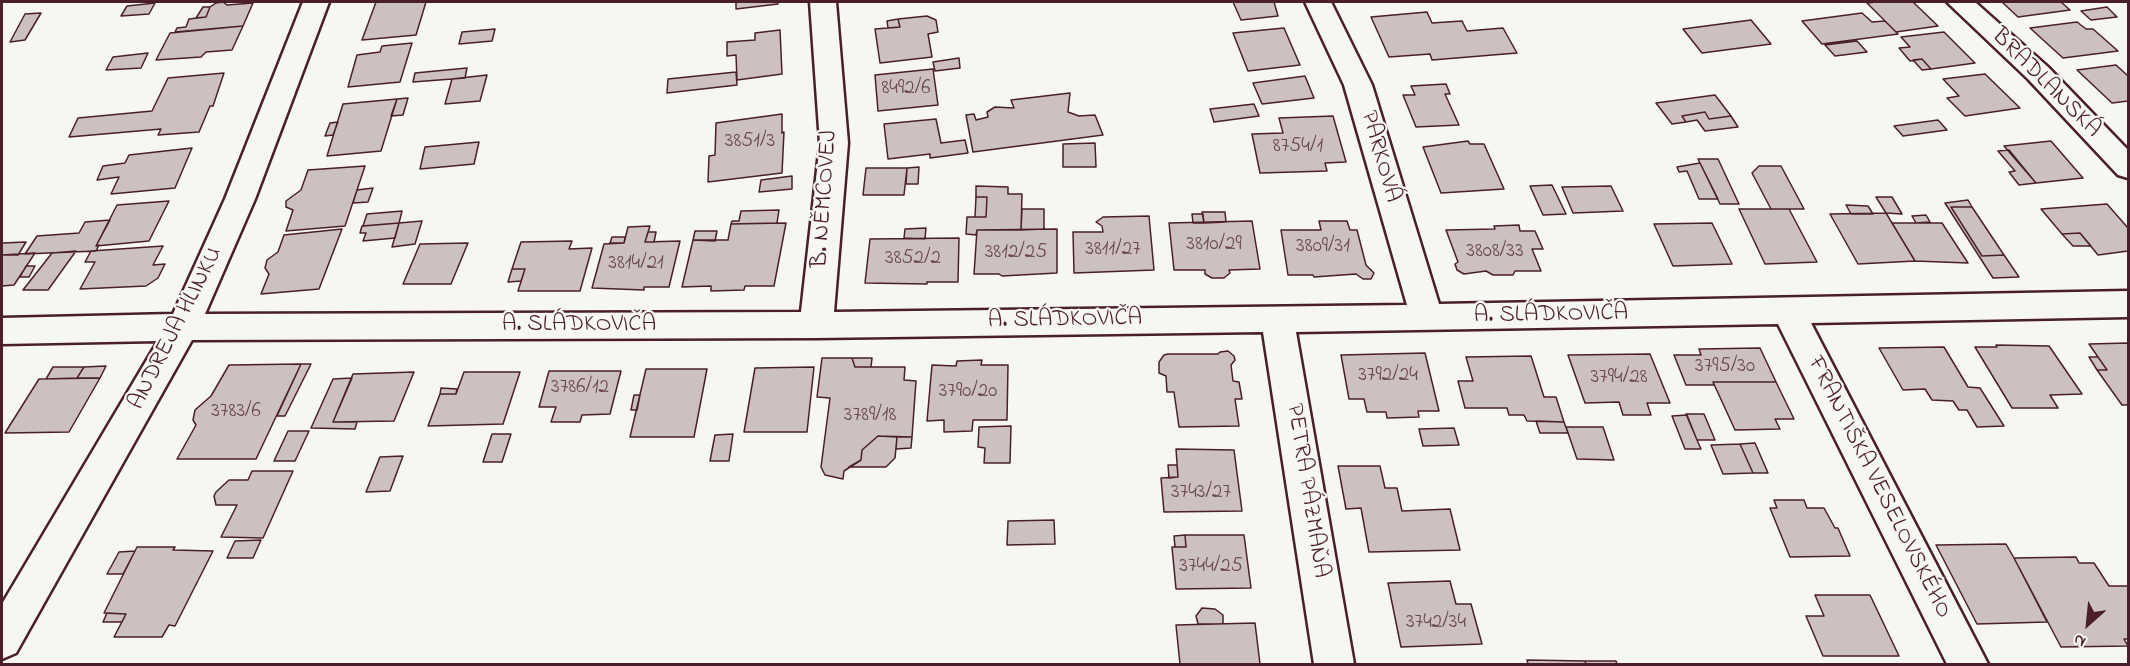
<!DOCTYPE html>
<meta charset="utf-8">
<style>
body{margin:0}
#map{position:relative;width:2130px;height:666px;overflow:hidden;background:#f6f6f2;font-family:"Indie Flower",sans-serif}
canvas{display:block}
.frame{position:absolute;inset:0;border:3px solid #4a1f2b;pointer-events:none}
.north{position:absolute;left:2058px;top:594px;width:60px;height:60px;-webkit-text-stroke:4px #f6f6f2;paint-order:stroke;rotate:207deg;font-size:16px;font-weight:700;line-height:24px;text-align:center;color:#4a1f2b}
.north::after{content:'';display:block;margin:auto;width:21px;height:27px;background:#4a1f2b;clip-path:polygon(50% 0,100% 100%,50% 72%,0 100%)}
</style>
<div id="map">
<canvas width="2130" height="666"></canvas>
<div class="frame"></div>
<div class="north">N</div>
</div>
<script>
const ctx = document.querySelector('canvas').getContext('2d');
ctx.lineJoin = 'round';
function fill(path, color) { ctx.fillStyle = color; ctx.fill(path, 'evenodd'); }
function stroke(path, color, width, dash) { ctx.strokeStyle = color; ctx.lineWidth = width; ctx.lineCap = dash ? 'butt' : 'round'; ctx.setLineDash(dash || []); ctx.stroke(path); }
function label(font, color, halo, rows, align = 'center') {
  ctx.font = font + ' "Indie Flower",sans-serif'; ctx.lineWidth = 4.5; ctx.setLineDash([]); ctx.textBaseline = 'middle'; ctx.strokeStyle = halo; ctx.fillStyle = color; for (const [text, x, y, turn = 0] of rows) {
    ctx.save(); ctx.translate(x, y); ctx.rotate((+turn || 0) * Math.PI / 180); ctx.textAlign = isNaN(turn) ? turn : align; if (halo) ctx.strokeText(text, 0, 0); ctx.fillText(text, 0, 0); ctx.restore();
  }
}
const building = new Path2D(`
 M223 2 227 5 253 3 243 26 175 32 177 28 186 27 189 19 206 17 210 7 216 3Z
 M376 2H426L416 35 362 40Z
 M736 2H778V4L736 9Z
 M1233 2H1274L1278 16 1241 20Z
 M1876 2H1913L1938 26 1896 32 1867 3Z
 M2002 2H2061L2070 10 2018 17Z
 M155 3 149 14 121 16 127 6Z
 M203 7H210L206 17 196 18Z
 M2107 7 2117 17 2091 20 2081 11Z
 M1427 12 1432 23 1462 21 1467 31 1503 28 1517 53 1432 60 1430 54 1389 57 1371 17Z
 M41 13 25 40 10 42 25 14Z
 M1862 13 1872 22 1885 21 1898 34 1822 44 1802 21Z
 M927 16 936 20 938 32 928 34 932 57 880 63 875 29 900 27 898 19Z
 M898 19 900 27 888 28 887 21Z
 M1751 20 1771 44 1702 53 1683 29Z
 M2077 22 2086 29H2093L2118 51 2063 58 2030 28Z
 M243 26 232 50 206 52 201 57 156 60 170 33Z
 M1284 28 1300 65 1248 71 1233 33Z
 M495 29 492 41 459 44 462 32Z
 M780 30 782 74 737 80 736 55 727 56V42L755 40V33Z
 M1944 32 1975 63 1931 69 1922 59 1910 61 1899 48 1910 47 1901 37Z
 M1857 41 1867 52 1835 56 1825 45Z
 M412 43 400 82 348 87 357 55 380 52 382 46Z
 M148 53 141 68 106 70 113 57Z
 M959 58 960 68 935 71 933 62Z
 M1922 59 1931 69 1922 70 1913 60Z
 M2116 65 2128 76V101L2112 103 2077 70Z
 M467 68 465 78 413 82 415 73Z
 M933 69 938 105 878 111 875 75Z
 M736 72 737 85 667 93 668 79Z
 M224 73 213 106H210L199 132 158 135 161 129 69 137 78 118 152 111 168 78Z
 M1985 74 2020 108 1965 116 1947 98 1959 96 1943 79Z
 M487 75 480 101 445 104 452 79Z
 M1305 76 1314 98 1262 104 1253 83Z
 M1446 84 1450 94H1445L1459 125 1416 127 1403 95H1415L1411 86Z
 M1070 93 1068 112 1079 116 1095 115 1103 135 973 152 966 115 974 114 976 120 988 117 987 112 995 107 1014 108 1011 100Z
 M1715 95 1731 116 1709 119 1705 112 1682 116 1686 122 1672 124 1656 103Z
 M408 98 403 115 391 116 397 99Z
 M397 99 381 151 327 156 343 104Z
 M1254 104 1259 116 1214 122 1210 109Z
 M1705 112 1709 119 1731 116 1738 127 1705 131 1697 120 1686 122 1682 116Z
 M782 114V133L784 132 782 173 708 182 709 156 715 155 716 123Z
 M1333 116 1346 162 1325 163 1327 171 1260 173 1252 134 1283 133 1279 118Z
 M936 119 941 143 965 140 968 153 930 158V154L888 159 884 124Z
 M1938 120 1947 130 1903 136 1894 126Z
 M338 122 333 135 325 136 330 123Z
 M1468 141 1470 144H1484L1504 189 1441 193 1423 147Z
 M2051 141 2083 178 2036 183 2004 146Z
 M479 142 474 164 420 169 425 147Z
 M1095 143 1096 167H1063V144Z
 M192 148 175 188 111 194 119 177 97 180 103 166 125 163 129 155Z
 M2009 150 2036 183 2019 185 2009 172 2015 171 1998 151Z
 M1698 159H1718L1739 204H1720Z
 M1700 163 1718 199H1699L1687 171 1679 172 1677 167Z
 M365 166 345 226 286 231 293 210 286 207V201L301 190 308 170Z
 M1759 166H1781L1804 209H1771L1752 173Z
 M919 167 918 184H906L907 168Z
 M866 168H907L904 195H863Z
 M792 176V189L759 192 761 180Z
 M1552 185 1566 214 1543 215 1530 186Z
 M976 186 1008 187V194H1022L1021 230H977L976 235 966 234 967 217H986L987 197H976Z
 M1611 186 1623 211 1573 213 1562 187Z
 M373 188 368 202 353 203 357 190Z
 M976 197H987L986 217H975Z
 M1876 197H1892L1902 214 1886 213Z
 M1968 200 1972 207H1951L1982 256 2004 255 2019 277 1993 278 1945 203Z
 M169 201 149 241 96 246 117 205Z
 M2107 204 2128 228V251L2098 255 2080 233 2062 234 2041 209Z
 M1846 205 1868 206 1873 214H1851Z
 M1951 207H1972L2004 255 1982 256Z
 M1022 209H1044V229L1021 230Z
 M1739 209H1789L1817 262 1765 264Z
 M779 210 777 223 731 224 732 221H739L741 211Z
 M402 211 399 223 363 226 367 214Z
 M1202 212H1225L1226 222 1204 223Z
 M1886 213 1915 261 1858 264 1830 214Z
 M1192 214H1203L1204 223H1193Z
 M1926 215 1930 222 1916 223 1912 216Z
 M1149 216 1154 270 1074 273 1073 232H1103L1102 226 1096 222 1103 217Z
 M110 220 96 246 99 245 96 251 25 254 37 236 79 233 85 222Z
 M422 221 415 244 392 247 399 223Z
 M1252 221 1260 269 1229 270 1230 273 1224 278H1212L1205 274V270H1174L1169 223Z
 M1319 221H1347L1350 230H1357L1366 265 1374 273 1371 279H1363L1356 274 1314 277 1313 275H1288L1281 230H1321Z
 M399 223 395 238 363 241 366 233H360L362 226Z
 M786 223 774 286H745L744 290 711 291V286L682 287 693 240H728L731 224Z
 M1712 223 1732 264 1673 266 1654 224Z
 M1892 223H1942L1968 263 1915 261Z
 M1519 225 1520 231H1535L1543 249H1532L1541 271H1515L1513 275H1493L1486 271 1464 274 1457 270 1455 264 1458 262 1446 230 1495 229 1494 226Z
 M650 226 645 242 680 241 669 287H644V290L592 288 604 244 624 243 628 227Z
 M926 228 925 239 904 238 905 229Z
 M342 229 319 289 261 294 269 274 265 268 267 260 278 252 284 235Z
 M1057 229V273L1002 276 999 274H974L977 230Z
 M695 231H717L715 241 693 240Z
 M648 232H656L654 242H645Z
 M2080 233 2091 246H2073L2062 234Z
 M612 237H625L624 243H610Z
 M959 238 958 282H927V284L865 283 870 239Z
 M572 241 569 249 592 248 580 291H518L525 269H512L521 242Z
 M26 242 18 255H2V243Z
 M468 243 451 284H403L420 244Z
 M163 246 153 265 165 264 158 278 146 286 80 289 95 262H85L91 251Z
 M76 251 48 290H23L52 253Z
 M35 253 14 285 2 286V255Z
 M26 266H35L29 277H20Z
 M512 269H525L521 281 508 282Z
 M2128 343V405H2122L2097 370H2107L2089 344Z
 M1996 345 2049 346 2082 394 2050 395 2058 408H2012L1975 347H1997Z
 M1944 347 1968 387 1980 388 2004 426 1977 427 1967 410H1959L1953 401 1932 400 1925 389 1903 390 1879 348Z
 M1760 348 1776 382H1713L1714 385H1686L1674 355H1701L1699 349Z
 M1228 351 1234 356 1235 360 1231 365 1233 381 1239 382 1242 399H1235L1239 426 1179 427 1174 392H1167L1166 376 1159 373V362L1164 355 1168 354H1218L1220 352Z
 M1425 353 1439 411H1418L1419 417 1387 418 1386 412H1367L1364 399H1349L1341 355Z
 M1650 354 1670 403H1647L1651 415H1623L1619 402 1585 403 1568 355Z
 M1531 356 1544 397H1556L1564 422 1527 421 1524 415H1509L1507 408H1465L1458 381H1473L1466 357Z
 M2089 357H2098L2107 370H2097Z
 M822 358H852L855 367H905L904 380 916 381 912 437 878 436 862 450 861 460 844 471 843 479 825 475 821 467 830 398 817 397Z
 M852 358H872L871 367H855Z
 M982 360 981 365H1008L1007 420H973L972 431 944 432V420L927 421 932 365 956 366 957 361Z
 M301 364 256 459H177L196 425 193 420 195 410 211 396 229 365Z
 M301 364H311L285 416H277Z
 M106 366 100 378H77L84 367Z
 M53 367H84L77 378 46 379Z
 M814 367 807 432H744L755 368Z
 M646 369H707L694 437H630Z
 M549 371H621L610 414 582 415 580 422H551L556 407H539Z
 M414 372 394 421 333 422 353 374Z
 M464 372H520L503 424 428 426 440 394H456Z
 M100 378 69 432 5 433 39 379Z
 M352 378 333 422H357L355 429 311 428 333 379Z
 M1713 382H1776L1794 419H1775L1780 429 1735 430Z
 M441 388 457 389 456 394H440Z
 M634 395H640L637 410H631Z
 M1686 414H1704L1715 440H1697Z
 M1687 415 1697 440 1701 449H1685L1672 416Z
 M1536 421 1564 422 1568 433H1540Z
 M1011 426 1010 463H984L985 448 978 447 979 427Z
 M1566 427H1603L1614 460 1577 459Z
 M1454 428 1459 445 1423 446 1419 429Z
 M288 431H309L295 461H274Z
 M492 434H511L502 462H483Z
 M733 434 729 461H710L715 435Z
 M878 436 897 437 895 458 886 467H849L861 460 862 450Z
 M897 437H912L911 448 896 449Z
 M1755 443 1768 473H1753L1740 444Z
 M1740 444 1753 473 1723 474 1711 445Z
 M1176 449 1234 450 1242 511 1164 512 1161 478 1178 477Z
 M403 456 390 491 366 492 380 457Z
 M1168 465H1177L1178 477 1169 478Z
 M1338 466H1380L1385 488H1397L1402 511 1450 509 1460 550 1369 552 1361 508 1346 509Z
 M252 471H293L263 538 221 537 237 505H216L214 496 216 492 229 480H248Z
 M1774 500H1804L1807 508H1824L1835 528H1838L1850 556 1790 557 1770 508H1777Z
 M1054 520 1055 544 1007 545 1008 521Z
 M1185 535 1186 547H1175L1174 536Z
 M1185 535H1244L1251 588 1176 589 1172 547H1186Z
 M261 540 253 558H227L235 541Z
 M2006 544 2014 558 2047 622 1977 624 1936 545Z
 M137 547H175L173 550 213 551 175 626 169 625 162 637H114L126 614 104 613Z
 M135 551 123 574H107L119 552Z
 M2076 557 2079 563H2094L2109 586H2128V639H2124L2128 646 2061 647 2014 558Z
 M1450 581 1456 604H1471L1482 644 1401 647 1388 583Z
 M1815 595H1870L1899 656H1823L1806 616H1824Z
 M1202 608 1215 609 1223 615V624H1198L1196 616Z
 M107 613 126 614 122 622H103Z
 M1255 623 1260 664H1180L1176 625Z
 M1527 660 1585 661 1586 664H1528Z
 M1585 661H1616L1617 664H1586Z`);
const minor = new Path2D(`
 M303 2H329L255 199 205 314 801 312 820 143 810 2H836L848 143 834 312 1407 305 1344 85 1305 2H1331L1372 85 1439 304 2128 291V317L1811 323 1988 664H1947L1778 324 1296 332 1354 664H1314L1263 332 816 338 192 340 16 653 2 659V604L158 341 2 344V318L173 314 225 199Z
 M1947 2H1975L2048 67 2128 150V178L2118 175 2028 79Z`);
const numberNames = [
 ["8492/6",906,90],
 ["3851/3",750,143],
 ["8754/1",1298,148],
 ["3810/29",1214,246],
 ["3809/31",1323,248],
 ["3811/27",1113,251],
 ["3808/33",1495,253],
 ["3812/25",1016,254],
 ["3852/2",913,260],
 ["3814/21",636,265],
 ["3795/30",1725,368],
 ["3792/24",1388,377],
 ["3794/28",1619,379],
 ["3786/12",580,389],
 ["3790/20",968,393],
 ["3783/6",236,413],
 ["3789/18",870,417],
 ["3743/27",1201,494],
 ["3744/25",1211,568],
 ["3742/34",1436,624]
];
const streetNames = [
 ["BRADLANSKÁ",2045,84,45],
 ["PARKOVÁ",1379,157,74],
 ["B. NĚMCOVEJ",826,199,-86],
 ["A. SLÁDKOVIČA",1551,316,-1],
 ["A. SLÁDKOVIČA",1065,321,-1],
 ["A. SLÁDKOVIČA",579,326],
 ["ANDREJA HLINKU",177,329,-63],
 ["FRANTIŠKA VESELOVSKÉHO",1878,488,63],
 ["PETRA PÁZMAŇA",1306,491,81]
];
fill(building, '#ccc1c0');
stroke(building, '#4a1f2b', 1.5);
stroke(minor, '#4a1f2b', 5);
fill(minor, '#f6f6f2');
label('21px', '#6a4850', null, numberNames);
label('24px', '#4a1f2b', '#f6f6f2', streetNames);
</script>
